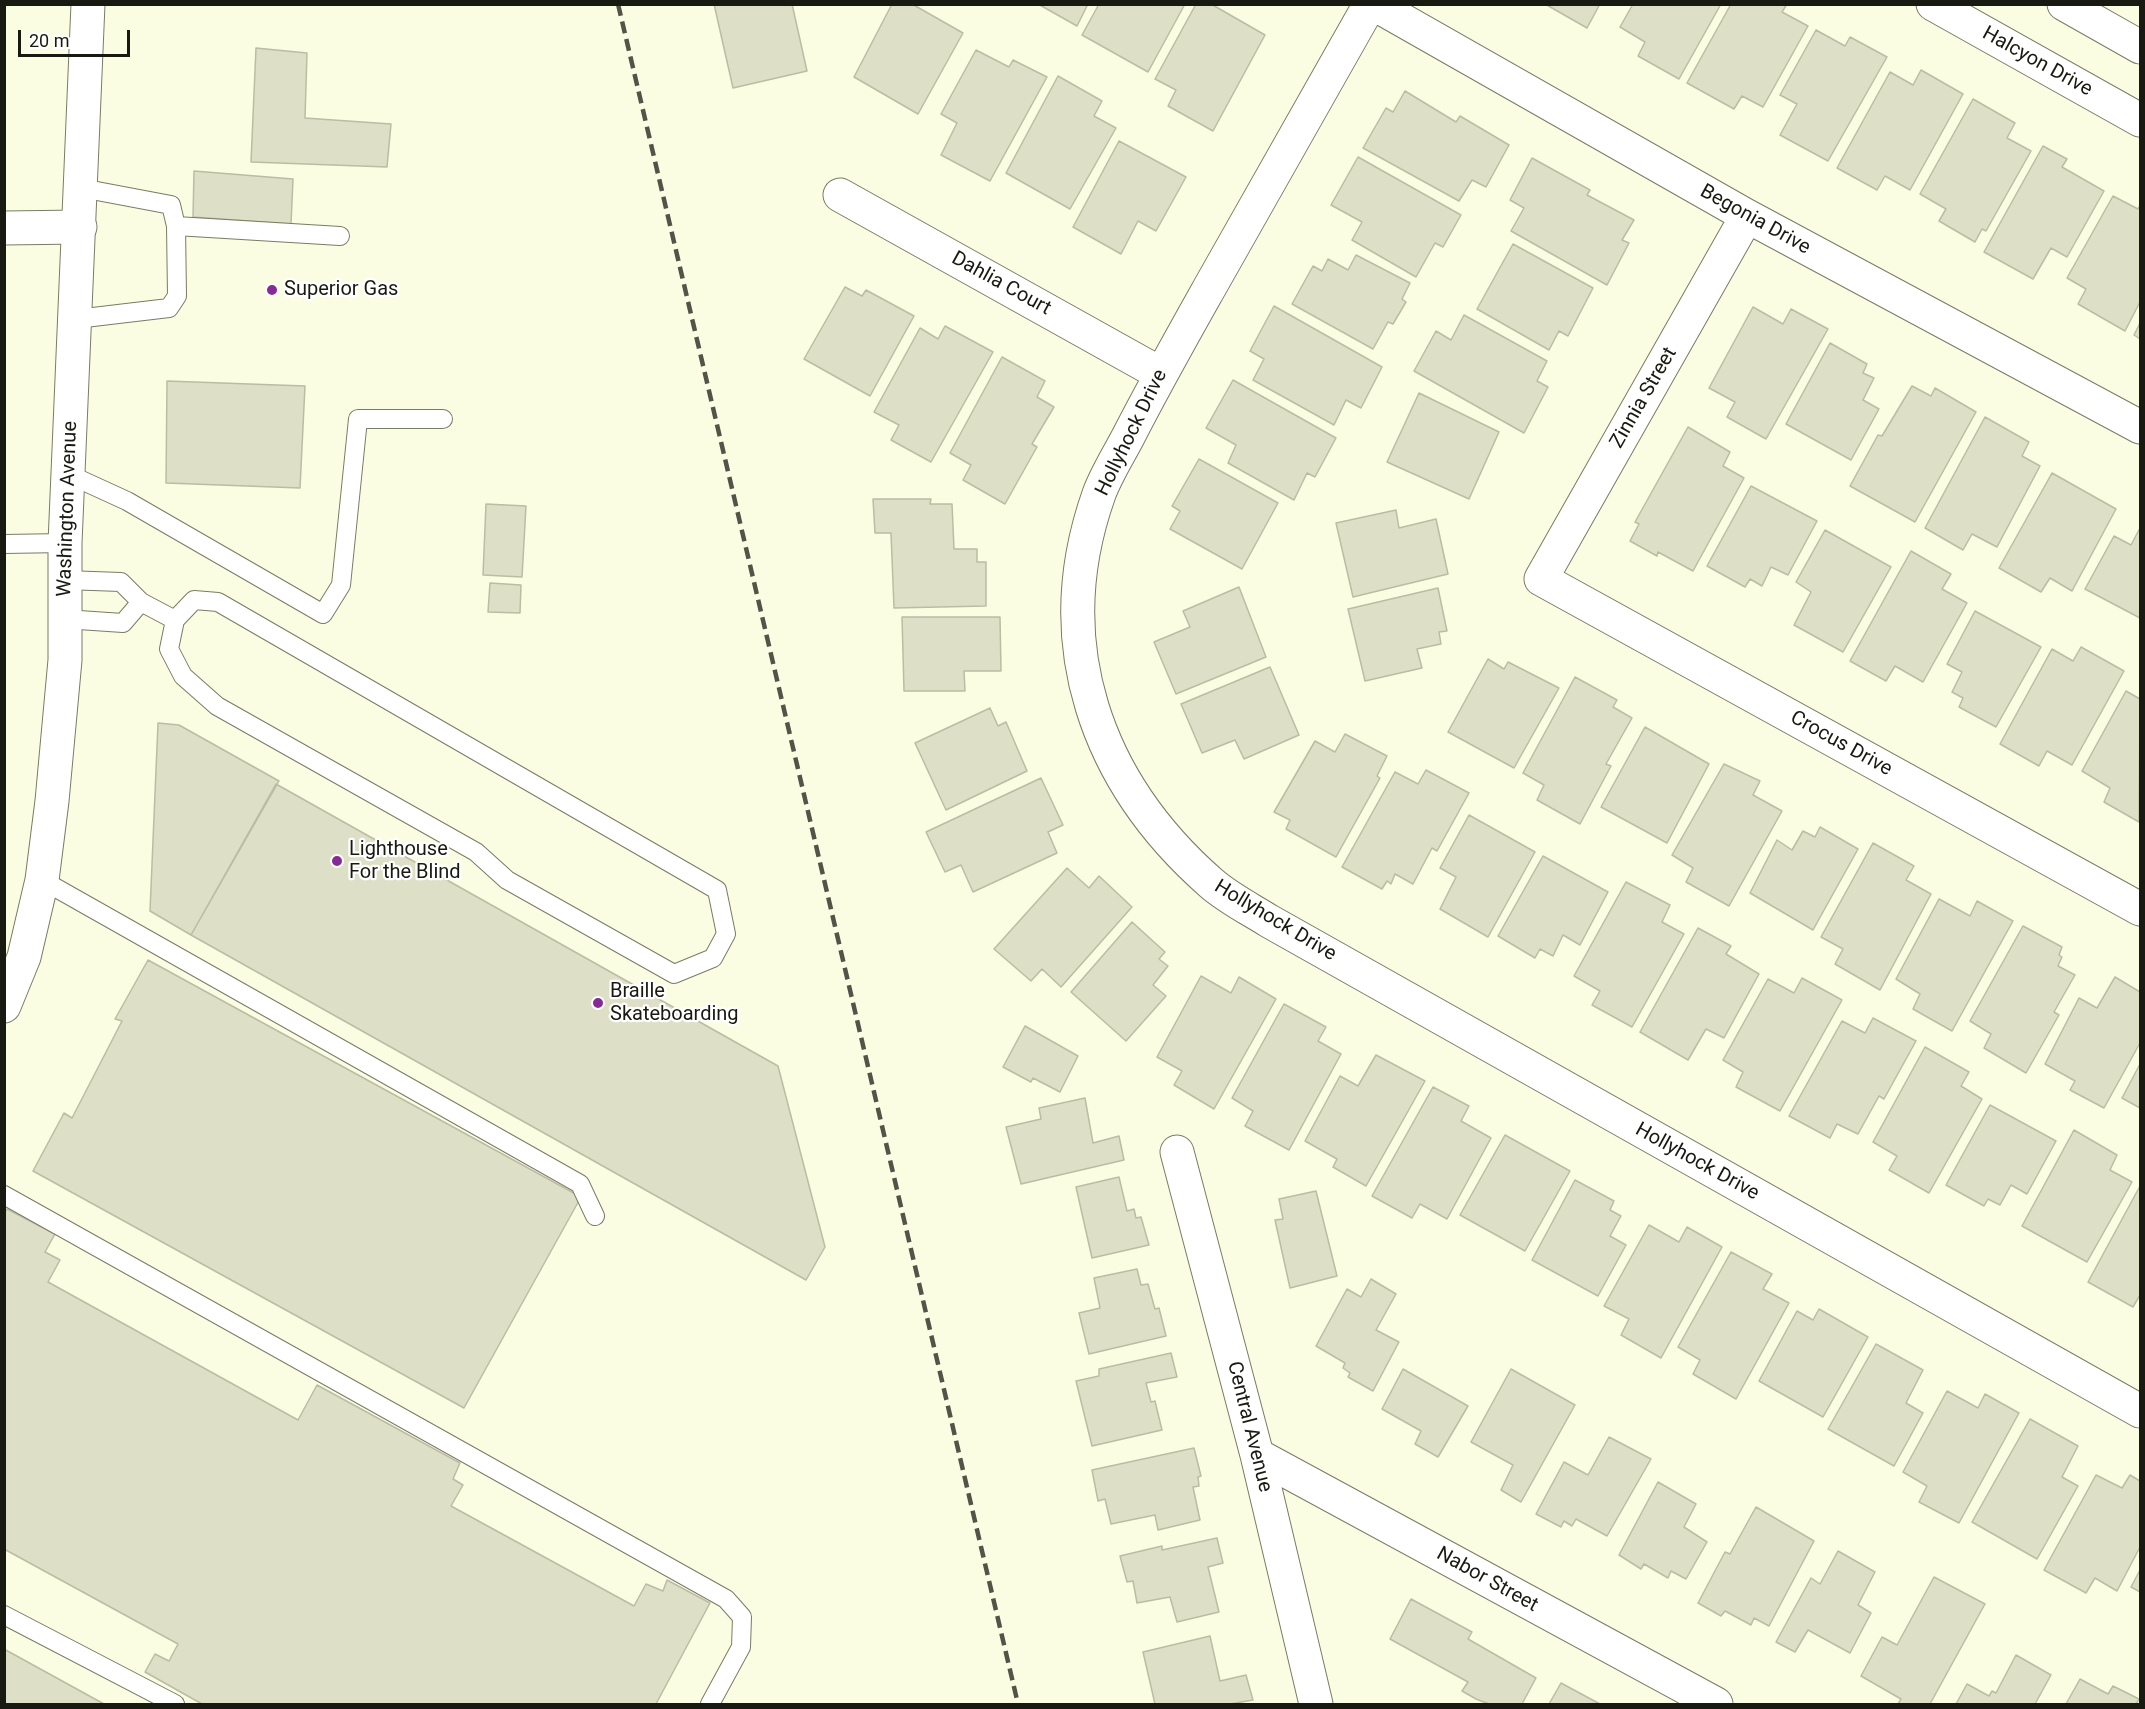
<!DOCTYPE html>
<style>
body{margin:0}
#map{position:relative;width:2145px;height:1709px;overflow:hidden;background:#fbfde3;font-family:Roboto,sans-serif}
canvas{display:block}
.frame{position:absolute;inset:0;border:6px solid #181910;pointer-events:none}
.scale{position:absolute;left:18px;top:30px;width:112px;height:27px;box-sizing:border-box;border:3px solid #181910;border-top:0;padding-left:8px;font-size:18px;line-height:21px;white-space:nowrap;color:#181910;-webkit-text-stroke:4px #fff;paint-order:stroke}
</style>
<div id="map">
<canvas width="2145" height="1709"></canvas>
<div class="frame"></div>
<div class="scale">20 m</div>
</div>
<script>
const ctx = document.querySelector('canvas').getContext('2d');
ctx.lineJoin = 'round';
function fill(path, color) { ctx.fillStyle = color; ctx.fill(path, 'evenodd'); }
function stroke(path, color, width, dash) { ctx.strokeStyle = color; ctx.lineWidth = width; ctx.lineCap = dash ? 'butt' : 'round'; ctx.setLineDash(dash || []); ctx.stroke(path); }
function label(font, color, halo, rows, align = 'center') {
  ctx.font = font + ' Roboto,sans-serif'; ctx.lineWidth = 4.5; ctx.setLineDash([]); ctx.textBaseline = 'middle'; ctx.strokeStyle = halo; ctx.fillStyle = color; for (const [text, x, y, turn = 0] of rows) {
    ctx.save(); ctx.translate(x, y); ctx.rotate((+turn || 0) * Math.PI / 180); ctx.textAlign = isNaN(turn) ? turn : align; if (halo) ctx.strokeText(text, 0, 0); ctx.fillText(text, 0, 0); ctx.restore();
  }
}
const building = new Path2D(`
 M714 4H792L807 71 733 88Z
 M892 4H912L963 33 918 114 854 77Z
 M1038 4H1088L1077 26Z
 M1099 4H1185L1148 72 1082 35Z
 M1196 4H1211L1265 35 1213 131 1168 106 1176 90 1155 79Z
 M1545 4H1600L1587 28Z
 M1633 4H1721L1679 79 1638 56 1645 42 1620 27Z
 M1731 4H1787L1782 12 1808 26 1763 107 1742 96 1734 109 1687 83Z
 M1816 30 1845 46 1850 37 1887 57 1828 161 1780 135 1797 104 1780 95Z
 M256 48 307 53 305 118 391 124 387 167 251 162Z
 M976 50 1009 67 1013 60 1047 77 990 181 941 155 957 123 941 114Z
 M1921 70 1963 94 1910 190 1885 176 1877 190 1837 168 1890 72 1913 85Z
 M1058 76 1102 101 1094 116 1116 128 1070 209 1006 173Z
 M1405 91 1456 122 1460 116 1509 145 1486 187 1472 180 1459 201 1363 148 1386 108 1393 112Z
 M1973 99 2015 123 2007 138 2031 151 1986 231 1982 229 1975 242 1939 221 1946 209 1920 194Z
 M1119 141 1186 177 1156 231 1138 221 1121 254 1073 227Z
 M2043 146 2067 159 2062 167 2104 191 2067 257 2051 248 2033 279 1984 252Z
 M1358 157 1461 215 1443 247 1435 243 1416 277 1352 240 1362 222 1331 205Z
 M1532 158 1590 190 1587 195 1634 220 1622 240 1629 243 1607 285 1511 231 1524 208 1510 200Z
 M194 171 293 179 291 224 193 217Z
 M2113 196 2138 209 2140 205V302L2125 331 2078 304 2086 289 2067 278Z
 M1513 244 1593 288 1568 336 1559 331 1549 350 1477 309Z
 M1356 255 1410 283 1402 299 1406 302 1393 324 1388 322 1373 349 1292 304 1313 266 1322 271 1328 259 1348 270Z
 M845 287 862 296 866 290 914 316 870 396 804 359Z
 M1274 306 1382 367 1361 408 1346 400 1334 425 1253 380 1264 359 1250 351Z
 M1753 307 1783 324 1791 309 1828 329 1766 439 1727 417 1735 402 1709 388Z
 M1464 315 1547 361 1537 381 1548 387 1524 433 1414 371 1436 331 1451 340Z
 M2140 323V339L2134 335Z
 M945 326 993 352 931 462 891 440 899 425 874 412 920 328 938 339Z
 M1830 343 1867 364 1863 373 1874 378 1863 400 1879 409 1851 460 1786 424Z
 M1002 357 1045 381 1037 397 1054 407 1032 444 1037 447 1005 504 963 480 971 465 950 453Z
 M1233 380 1336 438 1315 477 1307 473 1294 500 1228 463 1236 445 1206 428Z
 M167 381 305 386 300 488 166 483Z
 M1912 386 1931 396 1935 388 1976 412 1915 522 1850 486 1878 435 1882 436Z
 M1419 393 1499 432 1469 499 1387 462Z
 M1985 417 2029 442 2022 456 2040 466 1997 547 1972 534 1963 550 1925 528Z
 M1688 427 1730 452 1723 466 1744 478 1693 571 1658 552 1657 556 1630 541 1639 524 1635 522Z
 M1199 459 1278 503 1242 569 1170 529 1180 511 1172 506Z
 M2052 473 2116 509 2072 591 2050 578 2041 592 1999 568Z
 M1751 486 1817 521 1788 575 1771 567 1762 586 1750 579 1745 587 1707 566Z
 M873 499H931L930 504H952L954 549H977V562H986V606L894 608 891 533H875Z
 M486 504 526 506 522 577 483 575Z
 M1396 510 1399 528 1436 519 1448 574 1353 597 1336 523Z
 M2140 528V618L2085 589 2114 536 2131 545Z
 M1825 530 1891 567 1843 652 1794 625 1811 592 1796 582Z
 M1911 551 1951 574 1942 589 1967 603 1923 682 1895 666 1886 681 1850 661Z
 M490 583 521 585 520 613 488 612Z
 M1239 587 1266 657 1176 694 1154 642 1190 627 1183 611Z
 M1438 588 1447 631 1439 632 1441 644 1417 649 1422 668 1365 681 1348 609Z
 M1975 611 2041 647 1996 727 1959 707 1963 698 1952 692 1962 672 1947 664Z
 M902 617H1000L1001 671H964L965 691H904Z
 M2081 647 2124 671 2072 765 2047 751 2039 766 2000 744 2052 649 2073 661Z
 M1488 659 1504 669 1508 662 1559 688 1514 768 1448 732Z
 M1270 667 1299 735 1244 759 1235 740 1202 753 1181 704Z
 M1575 677 1617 700 1613 707 1632 718 1606 764 1611 766 1580 824 1537 800 1544 785 1523 773Z
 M2126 691 2140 699 2139 822 2104 802 2110 788 2082 771Z
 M990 708 998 726 1006 722 1027 771 946 810 915 743Z
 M158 723 179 725 279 781 191 935 150 911Z
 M1645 727 1709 764 1667 843 1601 807Z
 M1345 734 1387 756 1377 776 1380 778 1336 857 1286 829 1290 820 1274 812 1315 741 1335 752Z
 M1724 764 1760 781 1753 795 1782 811 1729 906 1686 882 1693 868 1672 855Z
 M1426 770 1469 793 1437 851 1432 848 1413 884 1395 874 1391 884 1387 881 1382 889 1342 867 1395 772 1418 784Z
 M1041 778 1063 825 1048 832 1057 853 973 892 961 865 945 872 926 832Z
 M276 784 778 1066 825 1247 806 1280 191 935Z
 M1469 815 1535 852 1488 937 1440 909 1456 877 1440 868Z
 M1820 827 1858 849 1813 930 1750 893 1777 840 1792 850 1803 831 1815 837Z
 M1873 843 1914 866 1906 880 1931 894 1880 990 1835 964 1843 949 1821 937Z
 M1543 856 1608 892 1580 945 1563 935 1553 956 1540 949 1535 958 1498 936Z
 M1067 868 1089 888 1099 876 1132 907 1061 987 1042 969 1031 981 994 949Z
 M1626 882 1670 905 1662 922 1684 934 1632 1027 1592 1005 1600 991 1574 976Z
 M1939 899 1970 916 1977 901 2013 921 1952 1031 1913 1009 1920 994 1896 979Z
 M1132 922 1165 952 1159 959 1168 966 1153 985 1166 996 1126 1041 1071 992Z
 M2023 926 2062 947 2059 955 2062 957 2058 966 2075 975 2054 1012 2059 1015 2026 1073 1984 1048 1991 1034 1970 1021Z
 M1698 928 1731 946 1726 954 1759 974 1724 1038 1706 1029 1688 1060 1640 1032Z
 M148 960 581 1197 464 1408 33 1171 64 1113 72 1118 122 1021 115 1019Z
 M1201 976 1231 993 1239 977 1276 999 1214 1109 1174 1085 1182 1071 1157 1057Z
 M2115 977 2140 992V1043L2104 1108 2070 1090 2075 1081 2045 1064 2079 998 2097 1008Z
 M1802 978 1842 1000 1780 1111 1736 1087 1743 1072 1723 1060 1768 979 1794 993Z
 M1284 1004 1326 1027 1318 1041 1341 1054 1289 1150 1245 1126 1253 1111 1232 1098Z
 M1873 1018 1916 1041 1884 1099 1879 1096 1858 1134 1837 1124 1830 1138 1789 1116 1842 1021 1865 1033Z
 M1025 1026 1078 1056 1060 1092 1033 1078 1031 1082 1003 1067Z
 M1925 1047 1969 1072 1961 1086 1982 1099 1929 1193 1889 1170 1897 1156 1873 1142Z
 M1376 1055 1425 1081 1366 1186 1333 1167 1337 1159 1305 1141 1340 1076 1358 1086Z
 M2140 1064V1108L2122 1098Z
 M1433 1087 1469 1106 1461 1121 1491 1138 1447 1219 1420 1204 1412 1218 1372 1196Z
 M1085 1098 1093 1143 1119 1136 1124 1160 1021 1184 1006 1127 1041 1119 1039 1108Z
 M1990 1105 2056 1141 2027 1194 2011 1185 2000 1205 1988 1199 1984 1206 1946 1185Z
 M2074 1130 2117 1155 2110 1170 2132 1182 2087 1262 2022 1226Z
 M1505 1135 1570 1171 1525 1251 1460 1215Z
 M1119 1177 1127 1211 1134 1209 1136 1218 1141 1217 1149 1245 1092 1258 1076 1187Z
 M1575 1180 1614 1201 1610 1210 1621 1216 1610 1236 1626 1245 1598 1296 1532 1260Z
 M2140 1186V1295L2133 1307 2088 1282Z
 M1316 1191 1337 1276 1290 1288 1275 1220 1283 1219 1279 1199Z
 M7 1209 55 1234 45 1252 60 1260 48 1282 298 1420 317 1385 460 1463 453 1479 463 1485 451 1506 634 1606 646 1584 663 1591 667 1580 710 1603 656 1704H202L145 1672 155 1654 169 1661 178 1644 4 1549V1213Z
 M1649 1225 1679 1242 1687 1227 1722 1247 1661 1358 1621 1335 1629 1319 1604 1306Z
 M1731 1252 1772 1274 1763 1289 1789 1303 1736 1399 1693 1374 1700 1360 1678 1347Z
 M1137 1269 1141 1285 1148 1284 1155 1309 1159 1308 1166 1336 1089 1354 1079 1313 1100 1308 1094 1278Z
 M1371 1279 1396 1294 1376 1330 1399 1342 1373 1391 1348 1377 1350 1373 1343 1368 1345 1363 1316 1346 1347 1289 1361 1297Z
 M1819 1309 1868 1337 1823 1417 1759 1381 1797 1311 1813 1320Z
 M1876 1344 1923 1370 1906 1403 1923 1413 1894 1466 1828 1429Z
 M1171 1353 1177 1377 1146 1383 1151 1402 1155 1401 1162 1430 1092 1446 1076 1381 1099 1376V1369Z
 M1403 1369 1468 1406 1438 1457 1415 1444 1421 1431 1382 1409Z
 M1511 1369 1575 1405 1521 1502 1501 1490 1513 1465 1471 1442Z
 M1947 1391 1978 1408 1985 1394 2019 1413 1959 1523 1919 1502 1927 1486 1903 1472Z
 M2030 1419 2078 1446 2062 1477 2078 1486 2037 1559 1972 1522Z
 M1609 1437 1651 1459 1607 1536 1576 1519 1572 1526 1564 1521 1561 1527 1536 1514 1564 1462 1588 1475Z
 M1194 1448 1201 1476 1198 1477 1199 1486 1193 1487 1200 1520 1158 1530 1155 1515 1111 1524 1105 1499 1098 1501 1092 1470Z
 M2096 1475 2122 1488 2130 1475 2140 1481V1547L2117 1591 2095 1578 2086 1593 2044 1570Z
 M1658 1482 1696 1504 1684 1527 1707 1542 1686 1579 1671 1571 1668 1578 1644 1564 1641 1569 1619 1555Z
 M1756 1507 1814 1541 1769 1626 1754 1618 1751 1625 1725 1611 1721 1616 1698 1603 1725 1552 1730 1554Z
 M1217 1538 1223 1563 1208 1567 1219 1612 1177 1622 1170 1597 1137 1603 1133 1581 1127 1582 1120 1556 1162 1546V1550Z
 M1838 1551 1875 1572 1858 1605 1871 1613 1850 1653 1808 1630 1795 1652 1776 1642 1811 1578 1820 1584Z
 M2140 1570V1592L2131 1587Z
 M1934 1577 1985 1604 1930 1704H1898L1901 1699 1861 1676 1882 1637 1897 1645Z
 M1411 1599 1472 1632 1468 1639 1536 1678 1522 1704H1489L1476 1699 1462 1691 1468 1682 1390 1639Z
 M1210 1636 1220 1681 1246 1675 1253 1700 1230 1704H1155L1143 1652Z
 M4 1649 104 1704H4Z
 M2016 1655 2051 1675 2035 1704H1956L1967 1684 1989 1696 1992 1691 1996 1693Z
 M2080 1679 2108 1694 2113 1686 2139 1699 2136 1704H2066Z
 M1561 1683 1600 1704H1549Z`);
const service = new Path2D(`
 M176 226 340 236
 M76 319 169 308 177 296 176 226 171 205 81 188
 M68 474 127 501 323 614 341 585 358 419H443
 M4 544 65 543
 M65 580 121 582 141 602 175 620
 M194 600 218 602 717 890 726 934 713 958 674 974 507 880 476 852 217 706 183 676 169 649 175 620Z
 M64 619 123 623 141 602
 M42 880 580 1184 595 1216
 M4 1195 726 1599 742 1617 741 1647 710 1704
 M4 1615 175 1704`);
const minor = new Path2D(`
 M1370 4C1315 100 1261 196 1207 292 1180 340 1153 388 1128 437 1118 456 1106 475 1099 494 1046 643 1096 782 1211 883 1228 898 1250 909 1269 921L2140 1411
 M1374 4 1747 216 2140 427
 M840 195 1161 374
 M1747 216 1541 579 2140 909
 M4 228 80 227
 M1177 1152 1257 1455 1316 1704
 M1257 1455 1716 1704`);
const secondary = new Path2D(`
 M1933 4 2140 120
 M2064 4 2140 47
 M4 1006 24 957 42 880 52 801 65 660V543L88 4`);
const rail = new Path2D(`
 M618 4 1018 1704`);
const markers = [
 [272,290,6,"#852b98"],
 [337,861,6,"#852b98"],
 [598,1003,6,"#852b98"]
];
const streetNames = [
 ["Halcyon Drive",2037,62,29],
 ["Begonia Drive",1755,220,29],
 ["Dahlia Court",1001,284,29],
 ["Zinnia Street",1644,398,-60],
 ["Hollyhock Drive",1132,433,-64],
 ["Washington Avenue",68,509,-88],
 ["Crocus Drive",1841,744,29],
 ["Hollyhock Drive",1275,921,31],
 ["Hollyhock Drive",1697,1162,29],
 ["Central Avenue",1249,1427,76],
 ["Nabor Street",1487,1580,29]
];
const poiNames = [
 ["Superior Gas",284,290],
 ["Lighthouse",349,850],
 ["For the Blind",349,873],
 ["Braille",610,992],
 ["Skateboarding",610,1015]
];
fill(building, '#dddfc6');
stroke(building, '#bbbca4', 1.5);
stroke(service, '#7a7b64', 20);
stroke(minor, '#7a7b64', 35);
stroke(secondary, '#7a7b64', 35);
stroke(service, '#fff', 18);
stroke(minor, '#fff', 33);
stroke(secondary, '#fff', 33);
stroke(rail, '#535447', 4.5, [12, 6]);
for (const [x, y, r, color] of markers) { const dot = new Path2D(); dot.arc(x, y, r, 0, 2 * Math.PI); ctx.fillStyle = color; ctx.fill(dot); stroke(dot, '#fff', 2); }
label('20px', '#181910', '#fff', streetNames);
label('20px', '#181910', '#fff', poiNames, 'left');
</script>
